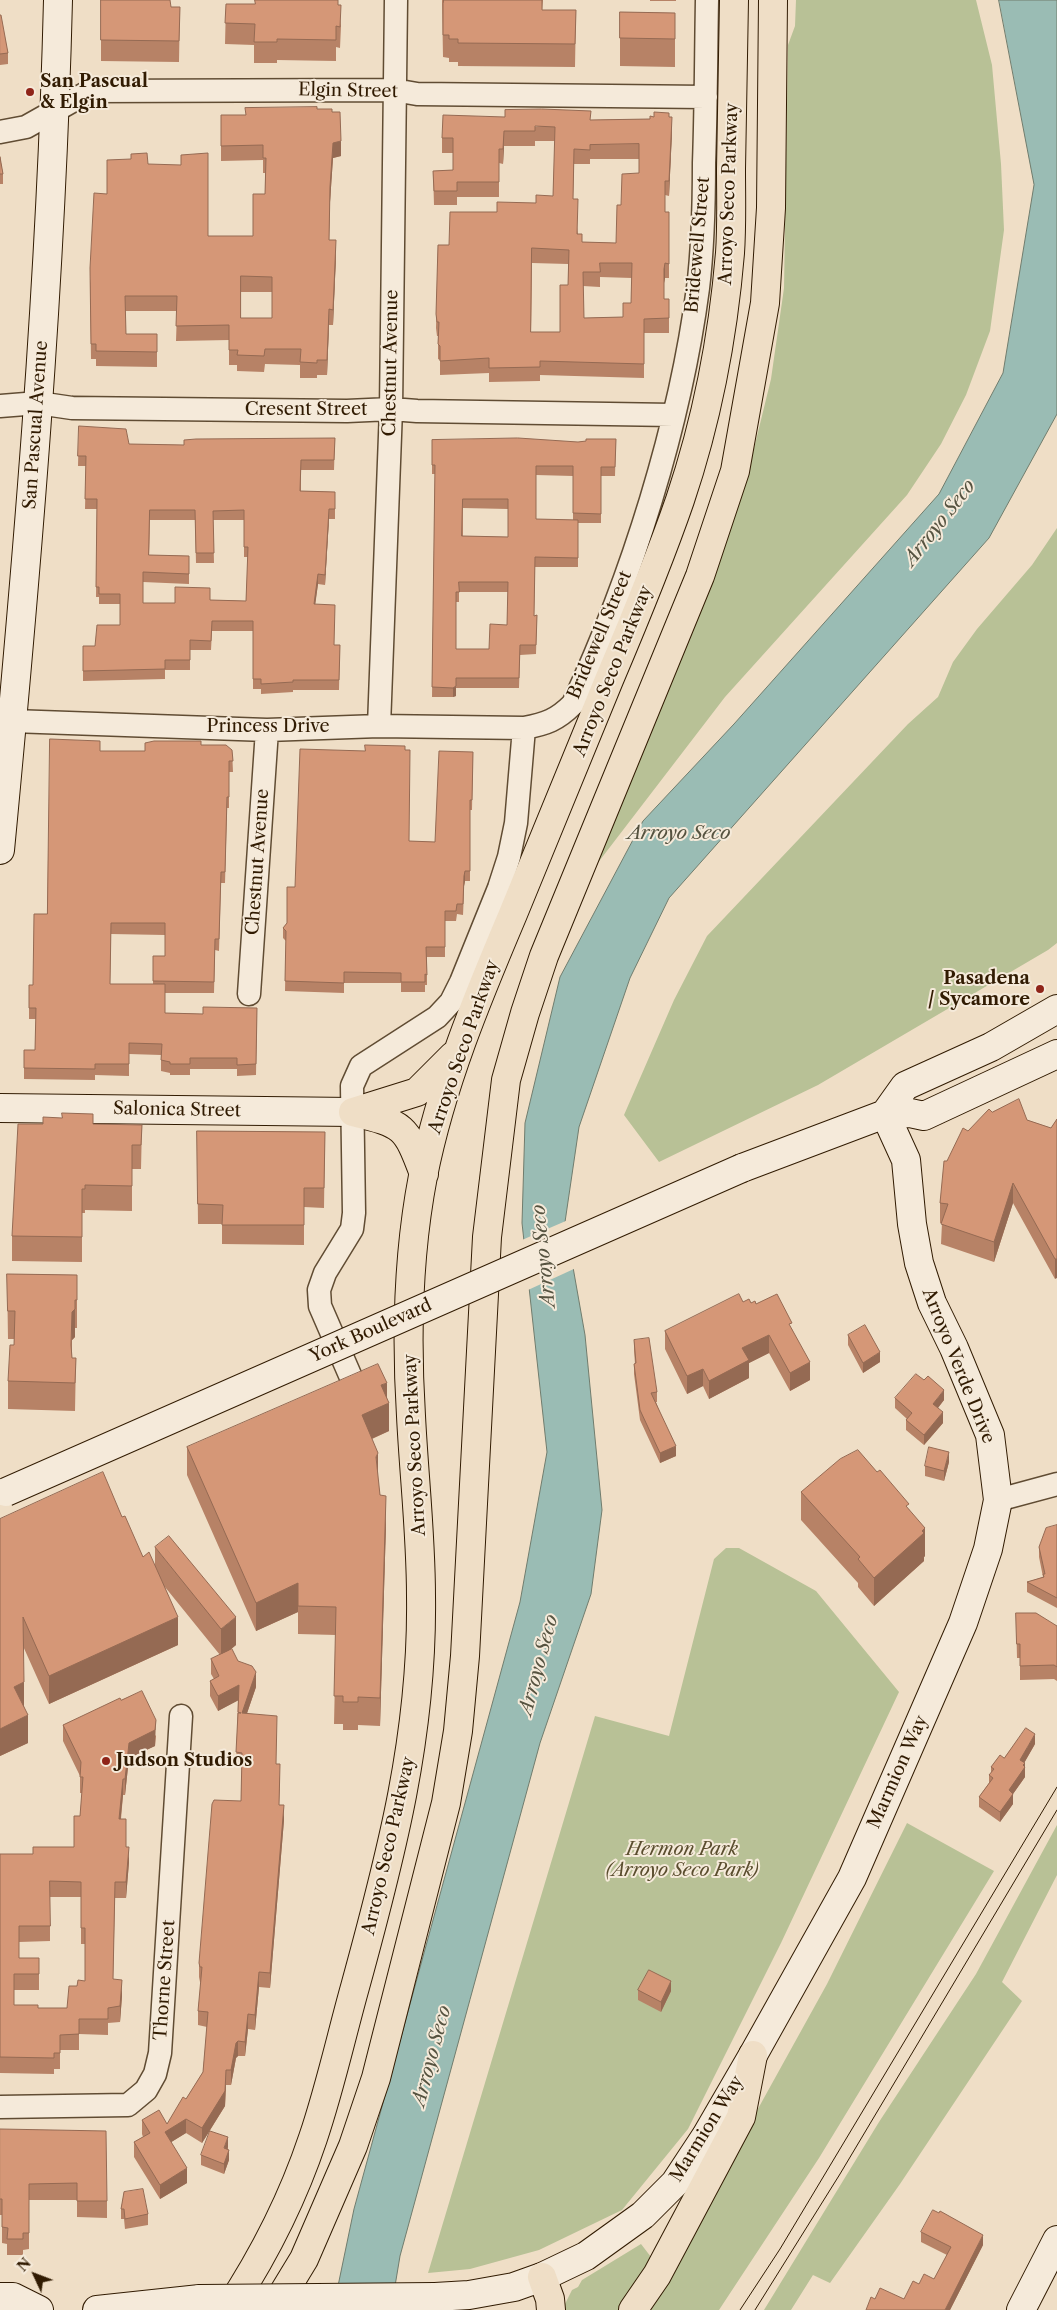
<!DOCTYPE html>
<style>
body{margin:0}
#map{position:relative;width:1057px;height:2310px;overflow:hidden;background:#efdec6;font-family:"Libre Caslon Text",serif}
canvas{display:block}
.north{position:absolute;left:10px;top:2250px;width:50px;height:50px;-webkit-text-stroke:4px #f5eada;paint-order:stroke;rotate:313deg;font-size:14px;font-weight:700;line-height:20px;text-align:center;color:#311b02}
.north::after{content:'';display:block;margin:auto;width:18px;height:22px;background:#311b02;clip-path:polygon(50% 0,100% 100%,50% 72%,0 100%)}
</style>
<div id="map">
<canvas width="1057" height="2310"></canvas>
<div class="north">N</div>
</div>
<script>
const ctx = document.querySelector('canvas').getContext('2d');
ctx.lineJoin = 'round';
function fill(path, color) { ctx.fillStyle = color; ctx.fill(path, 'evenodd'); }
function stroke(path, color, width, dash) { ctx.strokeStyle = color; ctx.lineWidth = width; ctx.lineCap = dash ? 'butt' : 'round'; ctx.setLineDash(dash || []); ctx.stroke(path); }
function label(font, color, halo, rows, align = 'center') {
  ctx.font = font + ' "Libre Caslon Text",serif'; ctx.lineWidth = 4; ctx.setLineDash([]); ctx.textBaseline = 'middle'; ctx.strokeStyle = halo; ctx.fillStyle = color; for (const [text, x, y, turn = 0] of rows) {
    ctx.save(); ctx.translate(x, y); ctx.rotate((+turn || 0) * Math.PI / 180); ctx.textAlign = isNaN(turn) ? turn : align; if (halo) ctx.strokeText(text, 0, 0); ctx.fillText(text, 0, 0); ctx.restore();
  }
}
const green = new Path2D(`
 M796 0H976L992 65 1001 164 1004 230 990 331 966 395 941 444 907 495 725 697 587 877 747 477 771 379 784 288 788 45 795 26Z
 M1057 528V943L1048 950 818 1085 659 1162 624 1115 674 1000 707 936 908 724 938 697 953 662 977 629 1032 565Z
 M726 1548H739L816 1591 899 1692 781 1943 688 2129 622 2210 539 2250 470 2269 428 2273 595 1716 669 1736 714 1559Z
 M907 1823 994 1871 819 2158 719 2310H651L668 2282 749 2125 827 1984Z
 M1057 1825V1875L1002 1982 1022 2001 900 2184 830 2283 813 2275 791 2310H764L879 2122 976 1974Z
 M641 2244 651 2257 629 2300 621 2310H562L572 2290 578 2287 582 2280Z`);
const water = new Path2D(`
 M999 0H1057V414L989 538 669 898 630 978 579 1127 565 1222 585 1335 602 1510 591 1594 540 1743 400 2256 391 2310H333L354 2209 520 1602 547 1452 522 1223 525 1123 560 977 643 821 734 724 939 494 1003 373 1034 185Z`);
const pier = new Path2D(`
 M568 1220 576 1268 528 1290 522 1240Z`);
const street = new Path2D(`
 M0 132 26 127 90 91 394 90 417 94 706 97
 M0 406 38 403 72 408 347 411 391 409 417 411 673 415
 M12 721 267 730 379 726 524 728
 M379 726 391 409 396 0
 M249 994 267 730
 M353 1382 320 1306 319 1290 325 1273 352 1229 354 1213 352 1086 361 1066 437 1017 451 1002 461 982 499 888 509 857 516 823 524 728C546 724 557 720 573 704 632 578 680 425 698 288 703 247 704 204 704 163 706 109 706 54 707 0
 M998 1500 1057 1484
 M0 2107 128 2105 146 2090 155 2074 160 2053 181 1716`);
const secondary = new Path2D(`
 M0 850C27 567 51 284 58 0
 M0 1108 353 1112
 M885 1114 905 1086 991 1047 1057 1009
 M742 1168 885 1114 910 1113 924 1116 1057 1054
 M0 2297H13L39 2310
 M435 2297 469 2295 514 2287 542 2277 586 2256 643 2215 675 2183 706 2136 753 2055 852 1878 963 1623 988 1549 998 1500 990 1435 954 1348 932 1303 919 1263 912 1224 906 1160 885 1114
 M97 2310 200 2299
 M1021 2310 1057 2240`);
const highway = new Path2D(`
 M353 1112 417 1092 453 1056
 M353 1112C404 1124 406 1126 424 1174
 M542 2277 550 2299 551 2310
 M228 2310C263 2257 293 2198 313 2138 330 2088 341 2037 355 1987 391 1856 423 1734 421 1596 421 1536 414 1476 411 1416 406 1336 408 1254 423 1176 441 1085 477 999 513 914 545 836 577 758 609 680 634 621 659 561 680 500 707 420 723 337 730 253 732 225 731 197 731 169 732 112 733 56 734 0
 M273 2310 304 2259 353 2146 376 2078 446 1803 458 1731 465 1656 487 1237 506 1080 525 1013 544 956 700 576 735 471 765 303 771 208 773 0
 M633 2310 657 2275 741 2117 753 2055`);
const tram = new Path2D(`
 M740 2310 780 2249 1057 1787
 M755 2310 840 2174 1057 1810`);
const secondaryBridge = new Path2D(`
 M6 1492 742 1168
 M200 2299 435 2297`);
const wall = new Path2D(`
 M101 0 171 7H180L179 62 101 61Z
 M442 0H543L542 10H576L575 67 458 66V62H449V58L443 57Z
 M650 0H676V1H650Z
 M226 4 338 5 341 26 340 48 336 47V61L277 60V63H254V45L225 44Z
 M620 12 675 13V67L620 66Z
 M0 15 8 53V64L0 65Z
 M317 109 332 112 341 156 333 158 330 202 329 240 336 256 333 325H329L327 375H317V378H300V365L265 364 264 372 237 371V365H229V340L176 341 177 311H125L126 334H157V367L96 366V359H91L90 283 107 194 148 164 208 236H253L265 194V173H263V160L221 161V115H245ZM241 292H272V318H241Z
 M669 117 672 132 669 196 665 195V212H669V278H665L664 283V299H669V333H644V378L540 375V381L489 382V373L440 375V360L438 359V336H437L436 328 438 245H449L497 212 536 203 553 196 555 141H535V146H504L503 164 499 163V197H457V205H434L433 171 453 170V153H442V138L591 120 650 119ZM590 159H639V173L621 205 616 243 582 242 578 234 573 199 574 164H590ZM532 263 568 264V285L560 332H531ZM600 277 632 278 631 303 623 317 584 318 583 286 600 287Z
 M0 157 3 174V184H0Z
 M79 426 129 444 184 445 335 438 334 470H301V491L335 492V519H329L325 585 318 584 315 604 334 645H340L339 690H293V692L261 694V689H253V631H212L211 650H190V670H165V679L83 681V646H95L120 625V604H99V597H96L97 509H85L86 466H78ZM150 520H195L196 563H214L213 520H244V557H248L246 601 210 600 175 603H143V582L189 584V556L149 555Z
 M616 439 615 476H601V523H578V567H535L534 616 537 615 536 654 520 655 519 688H456V696L453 697H432L435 474H432V440L578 442ZM536 475 573 476V520L536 519ZM463 508 508 509V537L463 536ZM459 592H508L507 625 489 649H456V602H459Z
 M201 745 232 750 233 772H229V808H227L225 883H221L219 951 215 950 214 993H165V1013L203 1014 257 1008 256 1075 237 1076V1069H190V1075H170V1073L161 1071V1055L129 1054V1076L95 1075V1080L24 1079V1050H35L36 1019H29V985H33L47 914 100 751H145ZM111 934 165 935V956H153V984H110Z
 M473 752 472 810H470V881H465L464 886 463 915 457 914 456 921H445V957H427V985H425V992H401V983H344V993L285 991 286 941 283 938V928L287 923 295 887 409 841 435 842Z
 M992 1112 1027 1120 1051 1128 1057 1119 1055 1279 1013 1203 994 1262 941 1244 942 1223H940V1203L947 1161 968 1131Z
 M43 1124H93L142 1125 141 1169H132V1211L85 1210V1213H82V1262L12 1261V1236Z
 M197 1131 325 1132 324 1208 304 1207V1245L222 1244V1224H198Z
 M7 1274 77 1275V1328H75V1337L72 1340V1358H76L75 1411 8 1409V1381L14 1345V1339H8Z
 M743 1302 751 1303 756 1304 792 1329 810 1380 790 1391 769 1353 749 1363V1378L709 1399 703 1386 687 1394 665 1349V1331Z
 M848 1335 880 1362 863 1373 848 1345Z
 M634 1340 657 1392V1402H656L676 1456 660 1463 640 1420 634 1374V1364H635L634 1350Z
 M895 1398 944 1400 938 1408 943 1423 924 1445 906 1430V1420L907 1419 895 1408Z
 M389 1431 372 1439 378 1480 380 1495 386 1524 380 1726 358 1725V1730H343V1724H334L336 1635 298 1634V1612L256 1631 187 1475V1447Z
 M949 1462 944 1481 925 1476V1466Z
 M801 1492 909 1509 925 1556 924 1557V1561L874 1606 858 1587V1583L801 1520Z
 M122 1517 143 1557 155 1565V1547L236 1645 229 1651 238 1661 256 1687 247 1713 276 1764 280 1779 279 1805 284 1820 270 1988 259 1987 255 2030 248 2029 245 2056H238L236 2058 231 2085H226L225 2106 202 2143 186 2133 171 2142 187 2183 160 2199 134 2157V2142L143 2137 142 2134V2120L167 2124 186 2099 203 2072 207 2027 198 2025V2011L201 1982H200L199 1977V1963L241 1801 242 1767H236L238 1700 218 1711 210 1696V1681L214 1679 211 1674V1659L220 1655 165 1587 178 1645 49 1704 23 1646 24 1706 28 1743 0 1756V1519Z
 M1057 1519V1608L1027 1592V1582L1043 1577 1039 1557V1547L1057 1525Z
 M1016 1613 1057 1626V1681L1054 1679 1020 1680V1658H1017Z
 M121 1700 156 1736 155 1746 129 1758 125 1795H123L121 1819 129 1862 126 1898H115L113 1980 122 1996 120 2022 108 2023V2035L79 2034V2050H60V2069H54V2074L0 2073V1854H33L74 1847 80 1816 82 1793H80V1776L63 1741V1725ZM50 1897H81V1944H85V1981L77 1986 67 2008H38L14 2005V1990H39V1958H19V1942L50 1941Z
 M1035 1744 1024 1763 1025 1777 1013 1794V1804L1000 1822 979 1807V1797L989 1783V1775L991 1773V1767Z
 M638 1990 671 1991 661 2012 638 2000Z
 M0 2129 107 2201V2218L77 2217V2200H29V2249L23 2250V2255H7V2244L2 2243V2215H0Z
 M228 2147V2149L229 2160 224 2174 201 2165V2155Z
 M124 2192 148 2214V2225L125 2229 124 2219H121V2209Z
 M921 2232 983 2245 950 2310 875 2299H904L919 2284 934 2279 947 2255 921 2242Z`);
const shadedWall = new Path2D(`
 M672 117V132L669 196V181Z
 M504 131V146L503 164V149Z
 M341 141V156L333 158 330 202 329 255 330 187 333 143Z
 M336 240V256L333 325V310Z
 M665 263V278L664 283V269Z
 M329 309V325L327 375V360Z
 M329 509V519L325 585V575Z
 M318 574V584L314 614V604Z
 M456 686V696L453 697V688Z
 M465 871V881L464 886 463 915 464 876Z
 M1013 1183V1203L994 1262V1242Z
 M1055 1259H1057V1278L1055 1279Z
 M75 1300V1337L72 1340V1312Z
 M769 1335V1353L749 1363V1378L709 1399V1381L742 1348Z
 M880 1352V1362L863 1373V1363Z
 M810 1362V1380L790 1391V1373Z
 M703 1369V1386L687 1394V1376Z
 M387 1383V1404L389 1403V1431L362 1443V1415L381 1385Z
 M944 1390V1400L933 1414V1404Z
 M943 1412V1423L924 1445V1435Z
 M676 1446V1456L660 1463V1453Z
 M949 1452V1462L944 1481V1471Z
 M378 1453V1481L376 1457Z
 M386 1496V1524L380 1726V1698Z
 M925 1528V1556L924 1557V1561L874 1606V1578Z
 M298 1583V1612L256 1631V1603Z
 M178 1617V1645L49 1704V1676Z
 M236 1617V1645L221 1657V1629Z
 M256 1672V1687L242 1728V1713Z
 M24 1682V1710L14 1687Z
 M239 1685V1700L218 1711V1696Z
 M28 1715V1743L0 1756V1729Z
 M156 1720 155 1746 129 1758 125 1795V1779L129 1743Z
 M1035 1734V1744L1023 1765 1025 1763V1777L1013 1794V1804L1000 1822V1812L1020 1760Z
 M123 1779V1795L119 1834V1819Z
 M284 1805V1820L270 1988V1973Z
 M129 1847V1862L126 1898V1882Z
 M259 1972V1987L255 2030V2015Z
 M122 1980V1996L120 2022V2006Z
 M671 1981V1991L661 2012V2002Z
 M248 2014V2029L245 2056V2042Z
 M238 2041V2056L236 2058 231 2085V2070L236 2043Z
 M226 2070V2085L225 2106 202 2143V2128Z
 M186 2119V2133L165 2146V2132Z
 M228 2137V2147L224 2158V2148Z
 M229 2150V2160L224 2174V2164Z
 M187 2168V2183L160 2199V2185Z
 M983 2235V2245L950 2310H945Z`);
const building = new Path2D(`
 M101 0H170L171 7H180L179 41 101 40Z
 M255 0H338V5H341L340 27 336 26V40L277 39V42H254L255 24 225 23 226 4H255Z
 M444 0H542V10H576L575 44 458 43V39H449V35H443V4Z
 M620 12 675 13V39L620 38Z
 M0 15H1L8 53 0 54Z
 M317 107V109H332V112H340L341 141 333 143 330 187 329 240H336L333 310 329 309 327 360H317V363L300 362 301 349H265L264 356 237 355 238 350H229V325L176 326 177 296H125L126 334H157V352L96 351V344H91L90 268 94 193 107 194V160L131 159V154L147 153 148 164 181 165V155L208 153V236H253V194H265L266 158H263V145L221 146V115H246L245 108ZM241 276 272 277V318H241Z
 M542 109 591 111 590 120 650 119V116L654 117V112L669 113V117H672L669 181H665V212H669V264L665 263 664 269V299H669V318L644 319V364L540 361V367L489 368V358L440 361V346L438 344 439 322H437L436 314 438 245H449L450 212H497V202L536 203V195L553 196 555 127 535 126V131H504L503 149H499V182H457V191H434L433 171 453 170V138H442L443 115 505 117V110ZM639 144V173L622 174 621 205H617L616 243 582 242V234H577L578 199H573L574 149 590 150V145ZM532 248 569 250 568 285H560V332H531ZM600 263H632L631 303H623V317L584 318 583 272H600Z
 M0 157 3 174H0Z
 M79 426 126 429 129 444 184 445V440L196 439 335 438 334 460H301L300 491 335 492V509H329L325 575 318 574 314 604 335 605 334 645H340L339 680H293V682L261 684V679H253V621H212L211 641 190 640V660H165V669L83 671V646H95L97 625H120V594H99V587H96L97 499H85L86 456H78ZM150 510H195L196 553H214L213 511 244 510V547H248L246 601 210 600V588L175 587V603H143V572L189 574V556L149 555Z
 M518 438 578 442 586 441V439H616L615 467H601V514L573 513V466H536V519L578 520V558L535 557 534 616 537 615 536 645H520L519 678H456V686L453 688 432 687 435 465H432V440ZM463 499H508V537L462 536ZM459 582H508L507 625 490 624 489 649H456V592H459Z
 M50 739 100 741V751H145V743L154 741H201V745H226L232 750 233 761H229V797H227L225 872H221L219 939H215L214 982 153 981V956H165V923H111L110 984H165V1013L203 1014V1007L257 1008 256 1064 237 1065V1058H190V1064H170V1062L161 1060 162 1044 129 1043V1064H95V1069L24 1068V1050H35L36 1008H29V985H33L34 914H47Z
 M365 745 405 746V750H410L409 841 435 842 439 751 473 752 472 800H470V871H465L464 876 463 904H457L456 911H445V947H426L427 975 425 974V982H401V973L344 972V983L285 981 286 931 283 928 287 923V887H295L300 749 365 751Z
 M1019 1099 1027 1120 1051 1128 1057 1119V1259H1055L1013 1183 994 1242 941 1224 948 1204 940 1203 944 1161H947L963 1128 968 1131 989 1109 992 1112Z
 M62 1113 93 1114V1124L142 1125 141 1145H132V1186L85 1185V1189H82V1237L12 1236 18 1124H43V1117L62 1118Z
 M197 1131 325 1132 324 1188H304V1225H222L223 1205 198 1204Z
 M7 1274 77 1275V1300H75V1309L72 1312 71 1345 72 1358H76L75 1383 8 1381 10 1345H14L15 1311H8Z
 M739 1294 743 1302 749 1299 751 1303 755 1301 756 1304 777 1294 792 1323 789 1324 810 1362 790 1373 769 1335 742 1348 749 1360 709 1381 703 1369 687 1376 665 1331Z
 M865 1325 880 1352 863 1363 848 1335Z
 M649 1338 657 1392 651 1393 676 1446 660 1453 640 1410 634 1364 636 1363 634 1340Z
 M378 1364 387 1383 381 1385 389 1403 362 1415 378 1453 376 1457 380 1495 386 1496 380 1698 358 1697V1702H343V1696H334L336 1607 298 1606V1583L256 1603 187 1447Z
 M916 1374 924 1380 928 1376 944 1390 933 1404 943 1412 924 1435 906 1420 912 1413 895 1398Z
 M929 1447 949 1452 944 1471 925 1466Z
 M858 1450 877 1472 880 1470 909 1504 906 1506 925 1528 922 1531 924 1533 874 1578 858 1559 860 1557 801 1492 840 1459Z
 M103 1472 122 1517 125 1516 143 1557 149 1552 178 1617 49 1676 23 1617 24 1682 14 1687 28 1715 0 1729V1519Z
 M1057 1525V1598L1027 1582 1044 1577 1043 1574H1045L1039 1547 1046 1528Z
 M169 1536 236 1617 221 1629 155 1547Z
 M1016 1613H1036L1057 1626V1667L1054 1665 1020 1666V1644H1017Z
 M232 1649 238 1661 252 1666 256 1672 242 1713 277 1716 276 1764H280L279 1805H284L270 1973 259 1972 255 2015 248 2014 245 2042 238 2041 236 2043 231 2070H226L225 2091 202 2128 186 2119 165 2132 187 2168 160 2185 134 2142 150 2133 142 2120 159 2110 167 2124 183 2097 186 2099 203 2072 208 2012 198 2011 202 1967H200L199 1963 212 1804 214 1800 241 1801 242 1753 236 1752 238 1713H241L238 1712 239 1685 218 1696 210 1681 219 1676 211 1659Z
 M142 1691 156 1720 155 1730 129 1743 125 1779H123L119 1819H126V1847H129L126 1882H115L113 1979 122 1980 120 2006 108 2008V2019H79V2034L60 2035V2053H54V2058L0 2057V1854H33V1847H74V1816H80L83 1777H80L81 1762 63 1725 120 1698 121 1700ZM50 1881 81 1882V1928H85V1981L78 1980 77 1986H69L67 2008H38V2005H14V1974H39V1958H19V1926H50Z
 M1026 1728 1035 1734 1020 1760 1025 1763 1023 1765 1025 1767 1009 1790 1013 1794 1000 1812 979 1797 993 1778 989 1775 994 1769 991 1767 1000 1755 1004 1758Z
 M649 1970 671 1981 661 2002 638 1990Z
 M0 2129 106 2131 107 2201H77V2183L29 2184V2233H23V2239H7L8 2228 2 2227V2199H0Z
 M210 2131 228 2137 224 2148 229 2150 224 2164 201 2155Z
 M143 2189 148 2214 125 2219 124 2209H121L124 2192Z
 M933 2210 939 2213 940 2211 983 2235 945 2310H866L871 2297 875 2299 880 2288 904 2299 913 2281 919 2284 924 2274 934 2279 951 2247 921 2232Z`);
const markers = [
 [30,92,5,"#8f2418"],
 [1040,989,5,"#8f2418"],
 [106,1761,5,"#8f2418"]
];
const poiNames = [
 ["San Pascual",40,82],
 ["& Elgin",40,103],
 ["Pasadena",1030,979,"right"],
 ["/ Sycamore",1030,1000,"right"],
 ["Judson Studios",116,1761]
];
const streetNames = [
 ["Elgin Street",348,91,1],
 ["Arroyo Seco Parkway",729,194,-88],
 ["Bridewell Street",698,245,-85],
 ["Chestnut Avenue",391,363,-89],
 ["Cresent Street",306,410],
 ["San Pascual Avenue",36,425,-86],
 ["Bridewell Street",600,635,-67],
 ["Arroyo Seco Parkway",613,671,-68],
 ["Princess Drive",268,727],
 ["Chestnut Avenue",258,862,-86],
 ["Arroyo Seco Parkway",464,1047,-71],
 ["Salonica Street",177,1110,1],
 ["York Boulevard",371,1331,-24],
 ["Arroyo Verde Drive",958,1366,68],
 ["Arroyo Seco Parkway",415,1445,-93],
 ["Marmion Way",898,1772,-66],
 ["Arroyo Seco Parkway",389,1846,-77],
 ["Thorne Street",165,1980,-86],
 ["Marmion Way",707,2129,-58]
];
const parkNames = [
 ["Hermon Park",682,1850],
 ["(Arroyo Seco Park)",682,1871]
];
const waterNames = [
 ["Arroyo Seco",940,523,-52],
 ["Arroyo Seco",679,834],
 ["Arroyo Seco",544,1256,-96],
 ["Arroyo Seco",539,1665,-75],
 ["Arroyo Seco",432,2056,-75]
];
fill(green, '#b8c196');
fill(water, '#9abcb4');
stroke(water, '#707c6d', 1);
fill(pier, '#efdec6');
stroke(street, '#604c33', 25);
stroke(secondary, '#311b02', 30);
stroke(highway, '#311b02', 30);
stroke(street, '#f5eada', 22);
stroke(secondary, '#f5eada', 28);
stroke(highway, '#efdec6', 28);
stroke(tram, '#311b02', 1);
stroke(secondaryBridge, '#311b02', 30, []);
stroke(secondaryBridge, '#f5eada', 28);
fill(wall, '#b78266');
fill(shadedWall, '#956a53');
fill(building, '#d59777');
stroke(building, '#956a53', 1);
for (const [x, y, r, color] of markers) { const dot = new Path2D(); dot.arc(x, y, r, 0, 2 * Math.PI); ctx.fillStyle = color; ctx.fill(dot); stroke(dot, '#f5eada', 2); }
label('bold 18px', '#311b02', '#f5eada', poiNames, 'left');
label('18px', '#311b02', '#f5eada', streetNames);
label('italic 18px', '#5a4d2e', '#f5eada', parkNames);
label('italic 19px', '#565340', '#f5eada', waterNames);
</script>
